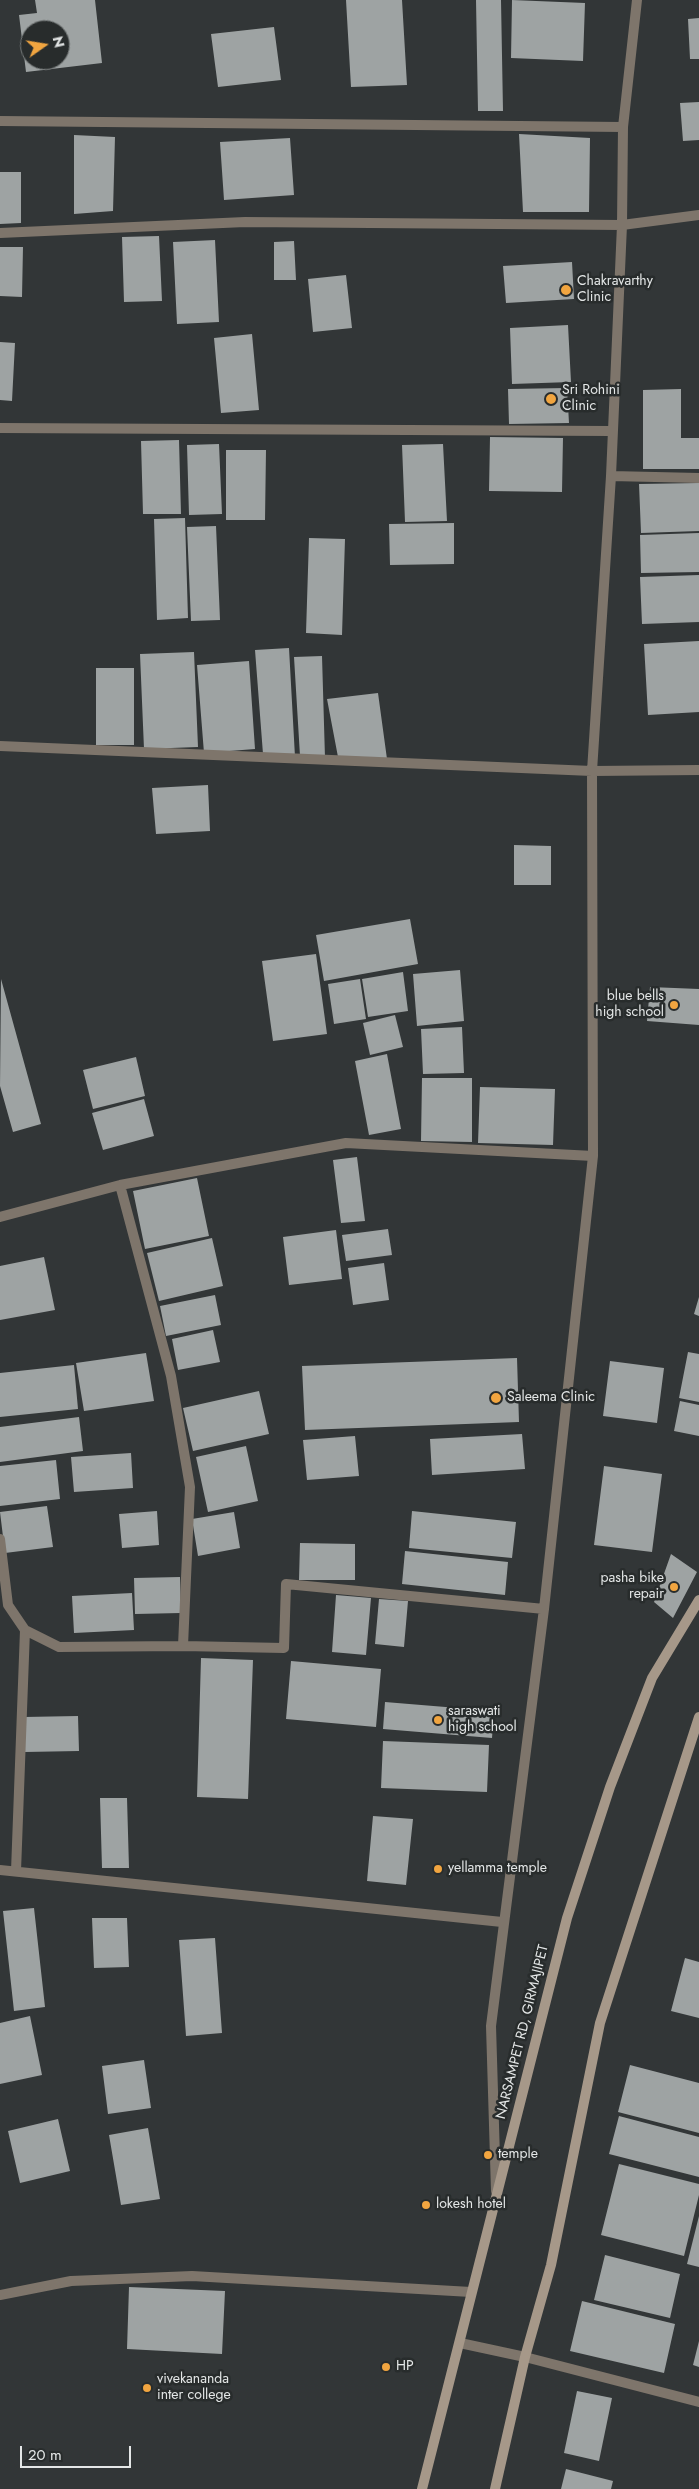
<!DOCTYPE html>
<style>
body{margin:0}
#map{position:relative;width:699px;height:2489px;overflow:hidden;background:#323637;font-family:Jost,sans-serif}
canvas{display:block}
.north{position:absolute;left:20px;top:20px;width:50px;height:50px;box-sizing:border-box;background:#282c2c;border:1px solid #737777;border-radius:50%;rotate:77deg;font-size:14px;font-weight:700;line-height:20px;text-align:center;color:#e4e7e7}
.north::after{content:'';display:block;margin:auto;width:18px;height:22px;background:#f1a540;clip-path:polygon(50% 0,100% 100%,50% 72%,0 100%)}
.scale{position:absolute;left:20px;top:2446px;width:111px;height:22px;box-sizing:border-box;border:2px solid #e4e7e7;border-top:0;padding-left:6px;font-size:15px;line-height:18px;white-space:nowrap;color:#e4e7e7;-webkit-text-stroke:4px #282c2c;paint-order:stroke}
</style>
<div id="map">
<canvas width="699" height="2489"></canvas>
<div class="north">N</div>
<div class="scale">20 m</div>
</div>
<script>
const ctx = document.querySelector('canvas').getContext('2d');
ctx.lineJoin = 'round';
function fill(path, color) { ctx.fillStyle = color; ctx.fill(path, 'evenodd'); }
function stroke(path, color, width, dash) { ctx.strokeStyle = color; ctx.lineWidth = width; ctx.lineCap = dash ? 'butt' : 'round'; ctx.setLineDash(dash || []); ctx.stroke(path); }
function label(font, color, halo, rows, align = 'center') {
  ctx.font = font + ' Jost,sans-serif'; ctx.lineWidth = 5; ctx.setLineDash([]); ctx.textBaseline = 'middle'; ctx.strokeStyle = halo; ctx.fillStyle = color; for (const [text, x, y, turn = 0] of rows) {
    ctx.save(); ctx.translate(x, y); ctx.rotate((+turn || 0) * Math.PI / 180); ctx.textAlign = isNaN(turn) ? turn : align; if (halo) ctx.strokeText(text, 0, 0); ctx.fillText(text, 0, 0); ctx.restore();
  }
}
const building = new Path2D(`
 M35 0H95L102 63 26 72 19 15 37 13ZM30 30H60V60H30Z
 M346 0H402L407 85 351 87Z
 M476 0H501L503 111H478Z
 M512 0 585 3 583 61 511 58Z
 M699 18V59H690L688 19Z
 M274 27 281 80 218 87 211 34Z
 M699 102V140L683 141 680 103Z
 M519 134 590 138 589 212H523Z
 M74 135 115 137 113 211 74 214Z
 M290 138 294 195 224 200 220 142Z
 M0 172H21V223L0 224Z
 M159 236 162 301 124 302 122 237Z
 M215 240 219 322 177 324 173 242Z
 M294 241 296 280H274V242Z
 M0 247H23L22 297 0 296Z
 M572 262 574 299 506 303 503 266Z
 M346 275 352 328 313 332 308 279Z
 M568 325 571 382 512 384 510 328Z
 M252 334 259 410 221 413 214 338Z
 M0 342 15 343 12 401 0 400Z
 M567 388 569 423 509 424 508 389Z
 M681 389V438H699V469H643V390Z
 M490 437 563 438 562 492 489 491Z
 M179 440 181 514H143L141 441Z
 M219 444 222 514 189 515 187 445Z
 M443 444 447 521 405 522 402 445Z
 M226 450H266L265 520H226Z
 M699 483V531L641 533 639 484Z
 M185 518 188 618 157 620 154 519Z
 M454 523V564L390 565 389 524Z
 M216 526 220 620 191 621 187 527Z
 M699 533V572L641 573 640 535Z
 M309 538 345 539 342 635 306 633Z
 M699 575V622L642 624 640 577Z
 M699 641V712L648 715 644 644Z
 M289 648 295 757 263 754 255 650Z
 M194 652 198 747 144 749 140 654Z
 M322 656 325 758 300 756 294 657Z
 M249 661 255 749 204 753 197 665Z
 M96 668H134V745H96Z
 M378 693 387 759 338 757 327 699Z
 M208 785 210 831 156 834 152 788Z
 M514 845 551 846V885H514Z
 M410 919 418 964 324 981 316 935Z
 M316 954 327 1034 273 1041 262 961Z
 M460 970 464 1021 417 1026 413 974Z
 M403 972 408 1011 368 1017 362 979Z
 M1 979 41 1124 13 1132 0 1086Z
 M360 979 366 1019 334 1024 328 984Z
 M650 987 699 989V1025L647 1021Z
 M395 1015 403 1047 370 1055 363 1023Z
 M462 1027 464 1073 423 1074 421 1029Z
 M387 1054 401 1129 369 1135 355 1061Z
 M136 1057 145 1096 93 1109 83 1070Z
 M422 1078H472V1142L421 1141Z
 M480 1087 555 1089 553 1145 478 1143Z
 M144 1099 154 1136 103 1150 92 1113Z
 M357 1157 365 1221 341 1223 333 1160Z
 M197 1178 209 1236 145 1249 133 1191Z
 M388 1229 392 1255 346 1261 342 1235Z
 M336 1230 342 1279 289 1285 283 1237Z
 M212 1238 223 1286 159 1301 147 1253Z
 M44 1257 55 1310 0 1320V1266Z
 M384 1263 389 1300 353 1305 348 1268Z
 M215 1295 221 1325 166 1336 160 1306Z
 M699 1297V1316L694 1314Z
 M213 1330 220 1362 178 1370 172 1339Z
 M688 1352 699 1354V1402L679 1398Z
 M146 1353 154 1401 84 1411 76 1363Z
 M517 1358 519 1422 305 1430 302 1366Z
 M610 1361 664 1368 657 1423 603 1416Z
 M74 1365 78 1409 0 1417V1373Z
 M259 1391 269 1434 193 1451 183 1408Z
 M680 1401 699 1405V1436L674 1431Z
 M79 1417 83 1451 0 1462V1427Z
 M522 1434 525 1469 432 1475 430 1439Z
 M355 1436 359 1476 307 1480 303 1440Z
 M246 1446 258 1501 208 1512 196 1457Z
 M131 1453 133 1488 74 1492 71 1457Z
 M56 1460 60 1499 0 1506V1466Z
 M604 1466 662 1474 652 1552 594 1545Z
 M47 1506 53 1547 5 1553 0 1512Z
 M157 1511 159 1545 122 1548 119 1514Z
 M412 1511 516 1522 512 1558 409 1548Z
 M234 1512 240 1548 198 1556 192 1519Z
 M300 1543 355 1544V1580H299Z
 M405 1551 508 1562 505 1595 402 1584Z
 M671 1554 697 1572 673 1618 654 1602Z
 M180 1577 181 1613 135 1614 134 1578Z
 M132 1593 134 1630 74 1633 72 1596Z
 M336 1595 371 1598 366 1655 332 1652Z
 M379 1599 408 1601 404 1647 375 1644Z
 M201 1658 253 1660 248 1799 197 1797Z
 M291 1661 381 1669 376 1727 286 1719Z
 M385 1702 494 1711 492 1738 383 1729Z
 M78 1716 79 1751 25 1752 24 1717Z
 M383 1741 489 1745 487 1792 381 1788Z
 M100 1798H127L129 1868H102Z
 M373 1816 413 1819 406 1885 367 1881Z
 M34 1908 45 2007 14 2011 3 1911Z
 M92 1918H127L129 1967 94 1968Z
 M215 1938 222 2033 186 2036 179 1940Z
 M685 1958 699 1962V2018L671 2011Z
 M30 2016 42 2075 0 2084V2023Z
 M144 2060 151 2108 108 2114 102 2066Z
 M630 2065 699 2083V2133L618 2112Z
 M619 2116 699 2137V2177L609 2154Z
 M58 2119 70 2171 20 2183 8 2131Z
 M148 2128 160 2199 121 2205 109 2135Z
 M619 2164 699 2184V2195L684 2256 601 2235Z
 M699 2216V2267L687 2264Z
 M605 2255 680 2274 670 2318 594 2300Z
 M129 2287 225 2291 222 2354 127 2349Z
 M582 2301 675 2324 664 2373 570 2351Z
 M699 2341V2367L693 2365Z
 M577 2391 612 2398 599 2461 564 2453Z
 M566 2469 613 2481 611 2489H561Z`);
const minor = new Path2D(`
 M0 121 623 127
 M0 233 245 222 622 225 699 215
 M0 428 611 431
 M611 476 699 478
 M0 746 592 771 699 770
 M120 1185 171 1376 190 1487 183 1646
 M0 1217 120 1185 346 1143 593 1156
 M0 1539 8 1605 25 1630 59 1647 183 1646 284 1648 286 1584 544 1609
 M0 1870 502 1922
 M16 1871 25 1630
 M496 2191 491 2026 544 1609 593 1156 592 771 611 476 622 225 623 127 637 0
 M0 2295 71 2281 192 2276 471 2292
 M460 2343 525 2357 699 2402`);
const secondary = new Path2D(`
 M422 2489 567 1918 610 1787 652 1678 699 1600
 M495 2489 525 2357 551 2265 600 2023 699 1717`);
const markers = [
 [566,290,6,"#f1a540"],
 [551,399,6,"#f1a540"],
 [674,1005,5,"#f1a540"],
 [496,1398,6,"#f1a540"],
 [674,1587,5,"#f1a540"],
 [438,1720,5,"#f1a540"],
 [438,1869,5,"#f1a540"],
 [488,2155,5,"#f1a540"],
 [426,2205,5,"#f1a540"],
 [386,2367,5,"#f1a540"],
 [147,2388,5,"#f1a540"]
];
const poiNames = [
 ["Chakravarthy",577,282],
 ["Clinic",577,298],
 ["Sri Rohini",562,391],
 ["Clinic",562,407],
 ["blue bells",664,997,"right"],
 ["high school",664,1013,"right"],
 ["Saleema Clinic",507,1398],
 ["pasha bike",664,1579,"right"],
 ["repair",664,1595,"right"],
 ["saraswati",448,1712],
 ["high school",448,1728],
 ["yellamma temple",448,1869],
 ["temple",498,2155],
 ["lokesh hotel",436,2205],
 ["HP",396,2367],
 ["vivekananda",157,2380],
 ["inter college",157,2396]
];
const streetNames = [
 ["NARSAMPET RD, GIRMAJIPET",523,2032,-76]
];
fill(building, '#9ea3a3');
stroke(minor, '#7e756b', 10);
stroke(secondary, '#a69889', 10);
for (const [x, y, r, color] of markers) { const dot = new Path2D(); dot.arc(x, y, r, 0, 2 * Math.PI); ctx.fillStyle = color; ctx.fill(dot); stroke(dot, '#282c2c', 2); }
label('14px', '#e4e7e7', '#282c2c', poiNames, 'left');
label('14px', '#e4e7e7', '#282c2c', streetNames);
</script>
